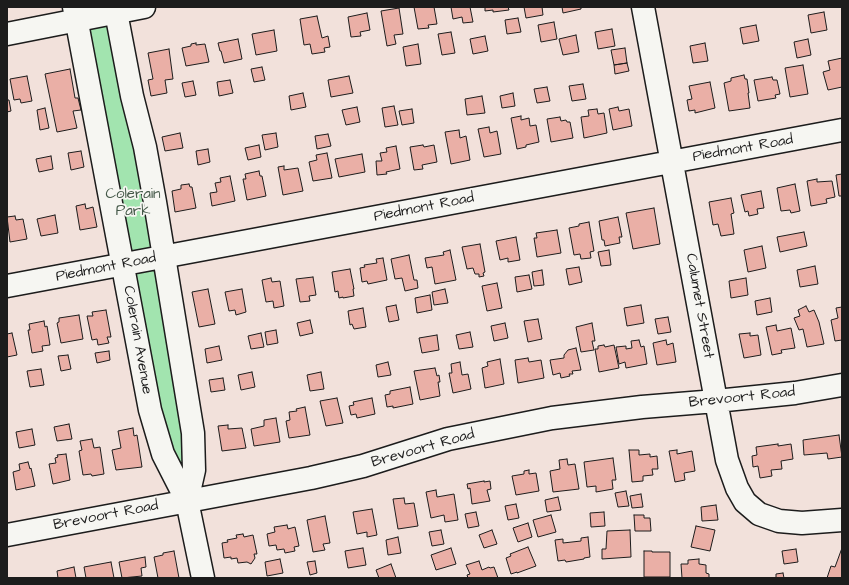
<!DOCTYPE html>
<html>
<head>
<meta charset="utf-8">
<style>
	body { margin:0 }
	#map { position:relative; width:849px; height:585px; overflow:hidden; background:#f2e1db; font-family:"Architects Daughter",sans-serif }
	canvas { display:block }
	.frame { position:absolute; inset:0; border:8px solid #1c1c1c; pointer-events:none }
</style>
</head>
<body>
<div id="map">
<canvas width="849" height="585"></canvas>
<div class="frame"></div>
</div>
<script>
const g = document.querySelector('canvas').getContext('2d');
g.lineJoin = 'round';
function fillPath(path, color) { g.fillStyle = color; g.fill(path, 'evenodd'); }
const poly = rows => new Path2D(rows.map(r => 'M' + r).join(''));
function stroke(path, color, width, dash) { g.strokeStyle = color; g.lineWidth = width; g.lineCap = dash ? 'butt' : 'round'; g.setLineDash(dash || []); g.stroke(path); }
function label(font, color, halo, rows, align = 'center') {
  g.font = font + ' "Architects Daughter",sans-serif'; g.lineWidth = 3.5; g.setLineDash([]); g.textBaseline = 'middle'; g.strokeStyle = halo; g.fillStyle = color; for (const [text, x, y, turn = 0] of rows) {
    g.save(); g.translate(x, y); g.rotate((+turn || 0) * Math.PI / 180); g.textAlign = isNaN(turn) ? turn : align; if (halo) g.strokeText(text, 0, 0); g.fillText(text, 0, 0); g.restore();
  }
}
fillPath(poly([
	[104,26,113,29,154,243,148,251,132,254,88,32,93,27],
	[153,270,160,272,163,278,187,472,173,467,131,282,136,275,142,271]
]), '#a2e4af');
const building = poly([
	[414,7,434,7,437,24,428,25,429,28,418,29,414,7],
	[451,7,470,7,473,22,463,23,462,17,453,19,451,7],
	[485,7,508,7,509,10,493,12,493,10,485,11,485,7],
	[524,7,542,7,543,15,526,18,524,7],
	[562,7,581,7,581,9,563,13,562,7],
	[399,8,403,34,394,35,396,44,387,46,381,11,399,8],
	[824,12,827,30,811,33,808,15,824,12],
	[367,13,370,30,360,32,361,36,351,37,348,17,367,13],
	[317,16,322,38,328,36,330,47,324,48,325,52,312,54,310,44,304,45,300,19,317,16],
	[518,18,521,32,507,34,505,20,518,18],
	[554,22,557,39,541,42,538,25,554,22],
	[756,25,759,41,743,44,740,28,756,25],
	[612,29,615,46,598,49,595,32,612,29],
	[274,30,277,51,256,55,252,34,274,30],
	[451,32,455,53,442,55,438,34,451,32],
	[576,35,579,52,563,55,559,39,576,35],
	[485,36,488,51,473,54,470,39,485,36],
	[238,39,242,59,224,63,221,51,220,51,218,43,238,39],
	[808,39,811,55,797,58,794,42,808,39],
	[196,43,196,45,205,44,209,62,186,66,182,48,191,46,191,44,196,43],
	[705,43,708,61,693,63,690,46,705,43],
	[418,44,421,64,406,66,403,47,418,44],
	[625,48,627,63,614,65,611,50,625,48],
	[169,49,173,79,165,80,167,93,151,96,148,80,153,79,148,53,169,49],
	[842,58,842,87,828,90,823,72,830,70,828,61,842,58],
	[627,63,629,71,615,74,614,65,627,63],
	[803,65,808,94,790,97,785,68,803,65],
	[262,67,265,80,254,82,251,69,262,67],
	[70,69,75,98,78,98,81,110,73,111,77,128,57,132,45,74,70,69],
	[744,75,745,79,747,79,749,93,748,93,750,108,729,111,724,83,731,81,731,78,744,75],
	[27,76,32,101,21,103,20,99,14,100,10,79,27,76],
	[349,76,353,93,331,97,328,80,349,76],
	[772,77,773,80,777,80,780,94,775,95,776,98,758,101,754,80,772,77],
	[230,80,233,93,219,96,217,82,230,80],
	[193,81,196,95,185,97,182,83,193,81],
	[710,82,715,108,695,113,695,110,689,111,687,100,692,99,689,86,710,82],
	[583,84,586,99,572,101,569,86,583,84],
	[547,87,550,101,537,103,534,89,547,87],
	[303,93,306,107,291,110,289,96,303,93],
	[513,93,515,106,502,108,500,96,513,93],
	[482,96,485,113,467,115,465,99,482,96],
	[7,100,9,100,11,111,7,112,7,100],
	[394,106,398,125,385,127,382,108,394,106],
	[357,107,360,122,346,125,342,110,357,107],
	[618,107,619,111,629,109,632,126,613,130,609,109,618,107],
	[45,108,49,128,40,130,37,110,45,108],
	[412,109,414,123,402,125,399,111,412,109],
	[597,109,598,114,604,113,607,133,584,138,581,117,589,116,588,110,597,109],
	[521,116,521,120,529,118,530,126,536,125,539,142,526,145,526,147,517,149,511,118,521,116],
	[560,117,561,121,566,120,567,122,570,122,573,138,551,142,547,119,560,117],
	[489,127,490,133,497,131,501,154,484,157,478,129,489,127],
	[459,130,460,138,466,136,470,160,451,164,445,132,459,130],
	[180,133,183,148,165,151,162,137,180,133],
	[276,133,278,147,265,150,262,135,276,133],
	[328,134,331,146,317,149,315,136,328,134],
	[259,145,261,157,248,160,245,148,259,145],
	[423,145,424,147,434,145,437,162,422,165,423,169,414,170,410,147,423,145],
	[396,146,400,169,386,172,387,174,377,175,376,161,382,161,380,153,387,152,386,148,396,146],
	[208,149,210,162,198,165,196,151,208,149],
	[81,151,84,167,71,170,68,153,81,151],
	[327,153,332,178,313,181,309,162,317,160,316,155,327,153],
	[362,154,365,172,339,177,335,159,362,154],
	[51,156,53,169,39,172,36,159,51,156],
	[284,166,284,170,298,168,303,191,283,195,278,167,284,166],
	[259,171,260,176,262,176,266,196,247,200,243,179,246,179,245,174,259,171],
	[842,174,842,196,839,196,836,175,842,174],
	[230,176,235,201,212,206,210,193,217,192,215,183,221,182,220,178,230,176],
	[817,179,817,182,832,181,835,197,826,199,827,203,811,206,807,181,817,179],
	[189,184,190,187,192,187,196,208,175,212,172,191,181,189,181,185,189,184],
	[795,184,800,211,791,213,790,210,781,211,777,188,795,184],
	[761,191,764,208,757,209,758,214,749,216,748,211,745,212,741,195,761,191],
	[731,198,734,213,731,214,734,234,721,236,718,224,713,225,709,202,731,198],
	[85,204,86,209,93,207,97,227,80,230,76,206,85,204],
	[654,208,660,244,633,249,626,213,654,208],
	[55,215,58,233,41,236,37,219,55,215],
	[15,216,16,220,23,219,27,239,10,242,7,217,15,216],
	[618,217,622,237,619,237,620,243,605,246,604,240,602,240,599,221,618,217],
	[589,222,594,251,590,252,591,258,581,259,580,254,574,255,569,228,579,226,579,224,589,222],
	[557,230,561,253,537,257,534,238,537,238,536,233,557,230],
	[804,232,807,246,780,252,777,237,804,232],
	[516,237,520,260,508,262,508,258,500,260,496,241,516,237],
	[480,244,485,272,483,273,484,276,479,277,479,274,475,274,473,268,467,269,462,247,480,244],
	[762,246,766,268,748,272,744,250,762,246],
	[450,250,456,280,435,284,432,267,427,268,425,258,444,255,443,252,450,250],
	[609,250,611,265,601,266,598,252,609,250],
	[409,255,414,280,417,280,418,288,405,291,402,278,395,279,391,259,409,255],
	[383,258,387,280,368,284,367,281,362,282,360,268,365,267,364,265,377,263,376,259,383,258],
	[815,266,818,284,800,287,797,270,815,266],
	[579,267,582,282,569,285,566,269,579,267],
	[350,269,354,289,353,289,354,296,343,298,343,297,339,298,338,291,335,292,332,272,350,269],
	[542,270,544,285,534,286,532,272,542,270],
	[529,275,532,289,517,292,515,277,529,275],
	[313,277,316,295,309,296,310,301,300,302,296,279,313,277],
	[271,278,272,282,280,281,284,306,274,308,273,301,266,302,262,280,271,278],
	[746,278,748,295,731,298,729,281,746,278],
	[497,283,502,308,487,311,482,286,497,283],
	[208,289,215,324,199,327,192,292,208,289],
	[242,289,246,312,236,315,235,310,229,311,225,292,242,289],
	[445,289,448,303,434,305,432,292,445,289],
	[430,295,432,310,417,313,415,298,430,295],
	[770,298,772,312,757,315,755,301,770,298],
	[396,305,399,320,389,322,386,307,396,305],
	[641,305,644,323,627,326,624,308,641,305],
	[806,306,809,312,814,310,819,322,824,344,807,347,803,329,799,330,794,318,800,316,798,310,806,306],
	[842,307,842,340,835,341,831,320,838,318,836,308,842,307],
	[363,308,366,327,354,329,352,324,350,325,348,311,363,308],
	[106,310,111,337,107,337,109,343,98,345,97,339,92,340,87,316,93,316,92,312,106,310],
	[79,315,83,339,61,343,57,323,59,322,59,318,79,315],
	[668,317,671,332,658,334,655,319,668,317],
	[538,319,542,339,528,342,524,321,538,319],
	[310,320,313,333,300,336,297,323,310,320],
	[44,321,45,327,47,326,50,345,42,346,43,351,32,353,28,330,30,330,29,324,44,321],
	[505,323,508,338,494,341,491,326,505,323],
	[592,323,595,341,592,341,594,350,581,352,576,327,592,323],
	[776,325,777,331,791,328,795,348,781,350,782,353,772,355,766,327,776,325],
	[276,330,278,343,267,345,265,332,276,330],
	[470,332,473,347,459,349,456,335,470,332],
	[12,333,17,355,7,357,7,334,12,333],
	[261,333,264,347,251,349,248,336,261,333],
	[750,333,750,336,758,335,761,355,744,358,739,334,750,333],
	[437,335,439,350,422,353,419,338,437,335],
	[639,340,641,347,644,346,647,364,626,368,625,362,619,364,616,347,626,346,626,349,632,348,631,341,639,340],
	[666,340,667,345,673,343,676,362,657,365,653,343,666,340],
	[604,345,605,347,614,345,619,368,599,372,595,349,598,349,598,346,604,345],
	[219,346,222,360,207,363,205,349,219,346],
	[576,348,581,370,572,371,573,374,569,374,570,376,561,378,560,373,553,375,550,360,564,358,564,355,568,350,576,348],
	[109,351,110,360,97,363,95,353,109,351],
	[68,355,71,369,61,371,58,356,68,355],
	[528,358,529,362,541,360,544,378,518,383,515,360,528,358],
	[500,359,504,384,485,388,482,368,488,366,487,362,500,359],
	[388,362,391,375,378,377,376,365,388,362],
	[460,362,462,375,468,374,471,389,453,393,449,373,452,373,451,364,460,362],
	[435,368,437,376,439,375,440,382,438,382,440,396,420,400,414,371,435,368],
	[41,369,44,385,30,387,27,371,41,369],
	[252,372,255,387,241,390,238,375,252,372],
	[321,372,324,389,310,391,307,375,321,372],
	[223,378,225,390,211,392,209,380,223,378],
	[410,387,413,404,393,408,393,406,387,407,385,395,390,394,390,391,410,387],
	[337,398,343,423,326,426,320,401,337,398],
	[372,398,375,414,357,418,356,414,351,415,349,406,354,405,353,402,372,398],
	[305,407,310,435,289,438,286,421,290,420,289,412,297,411,296,409,305,407],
	[276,418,280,442,254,446,251,429,264,426,264,420,276,418],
	[69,424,72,439,57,441,54,427,69,424],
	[228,425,228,429,242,428,246,448,222,451,218,426,228,425],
	[133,428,134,436,137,435,142,467,116,470,112,450,121,448,118,431,133,428],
	[32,429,35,445,19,448,16,432,32,429],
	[839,435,842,457,828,459,827,453,804,455,803,440,839,435],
	[92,439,94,448,100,447,104,474,92,476,91,474,83,475,79,451,82,450,80,441,92,439],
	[778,444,778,446,791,444,793,459,781,461,782,469,771,470,772,476,760,478,758,466,753,467,752,456,757,455,756,447,778,444],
	[629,450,639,450,639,455,650,454,650,457,657,456,658,469,652,469,653,475,643,476,643,481,632,482,629,450],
	[677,450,677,454,692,451,695,471,684,473,685,480,675,482,669,451,677,450],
	[66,454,70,480,53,484,49,464,56,463,55,458,58,457,57,455,66,454],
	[613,458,616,480,612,480,613,489,596,492,596,486,587,487,584,462,613,458],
	[567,459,568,465,575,464,579,489,553,492,550,471,560,469,559,460,567,459],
	[28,462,30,469,31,468,35,486,16,490,13,472,20,470,19,464,28,462],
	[529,470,529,474,536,473,539,491,516,495,512,476,524,474,524,471,529,470],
	[484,481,484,482,490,481,491,489,487,490,490,501,472,504,470,488,468,489,467,484,484,481],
	[436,490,437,497,454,494,458,520,445,522,444,515,431,518,426,492,436,490],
	[626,491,629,506,618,507,615,493,626,491],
	[641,494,643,507,632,508,630,496,641,494],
	[558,497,561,510,547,512,545,500,558,497],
	[404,498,405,504,414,503,418,526,398,529,393,499,404,498],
	[516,504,519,518,508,520,505,506,516,504],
	[716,505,718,520,702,521,701,507,716,505],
	[372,509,377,535,367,537,367,532,357,534,353,512,372,509],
	[476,512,479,526,468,528,465,514,476,512],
	[604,512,605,526,591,527,590,513,604,512],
	[551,515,556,532,538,537,533,520,551,515],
	[634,515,644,515,644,518,650,518,651,531,635,531,634,515],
	[325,516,330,543,323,544,325,550,313,552,307,520,325,516],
	[528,523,532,537,518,542,513,528,528,523],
	[287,525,288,529,295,527,299,546,294,547,295,551,285,553,284,549,277,550,276,545,269,546,267,534,275,532,274,527,287,525],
	[696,526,715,530,710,551,691,547,696,526],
	[441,530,444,544,432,546,429,532,441,530],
	[492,530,497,544,484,548,479,535,492,530],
	[630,530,631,557,602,559,602,549,606,549,607,531,630,530],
	[243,534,244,537,253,535,257,554,254,554,255,558,251,564,247,562,238,563,237,558,231,559,231,557,224,558,222,543,228,542,227,540,237,538,236,535,243,534],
	[398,537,401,553,388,555,386,540,398,537],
	[588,537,590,557,584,558,584,559,566,562,565,560,558,561,555,540,563,539,563,543,581,541,581,538,588,537],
	[528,547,536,566,517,573,517,572,511,574,506,558,511,556,510,554,528,547],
	[363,548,366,565,348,568,345,551,363,548],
	[451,548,456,564,436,570,431,555,451,548],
	[842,548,842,578,827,578,831,566,835,567,842,548],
	[796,549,798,562,784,564,782,551,796,549],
	[174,551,179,578,158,578,154,557,163,555,163,553,174,551],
	[644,551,652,551,652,552,670,552,670,577,644,577,644,551],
	[145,557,146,567,141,568,142,576,122,578,119,562,145,557],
	[280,559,283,573,267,576,265,562,280,559],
	[699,559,699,564,706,565,706,573,709,574,709,578,682,578,681,564,688,564,688,560,699,559],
	[315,561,317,573,310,575,307,562,315,561],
	[479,561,482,570,489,567,490,568,494,567,498,578,468,578,467,575,470,574,466,565,479,561],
	[111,562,114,578,86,578,84,567,111,562],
	[391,564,396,578,379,578,376,570,391,564],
	[74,567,76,578,58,578,57,571,74,567],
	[783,573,784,578,776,578,776,574,783,573]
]);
fillPath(building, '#eaafa6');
stroke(building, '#1c1c1c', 1);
const minor = poly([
	[74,7,150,410,163,454,187,501,203,578],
	[115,7,132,96,145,147,155,202,193,433,194,470,187,501],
	[643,7,727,460,737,488,745,502,759,514,779,521,802,523,842,520],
	[7,34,144,7],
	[7,286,842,130],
	[7,535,311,478,363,466,448,439,552,418,642,407,716,401,795,393,842,385]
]);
stroke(minor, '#1c1c1c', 25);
stroke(minor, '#f6f6f2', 22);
label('15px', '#1c1c1c', '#f6f6f2', [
	["Piedmont Road",743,149,-10],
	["Piedmont Road",424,208,-11],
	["Piedmont Road",106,268,-11],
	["Calumet Street",699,306,80],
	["Colerain Avenue",137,340,80],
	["Brevoort Road",742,398,-6],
	["Brevoort Road",423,449,-16],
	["Brevoort Road",106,516,-11]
]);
label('15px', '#445848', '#f6f6f2', [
	["Colerain",133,195],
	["Park",133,212]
]);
</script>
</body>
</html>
